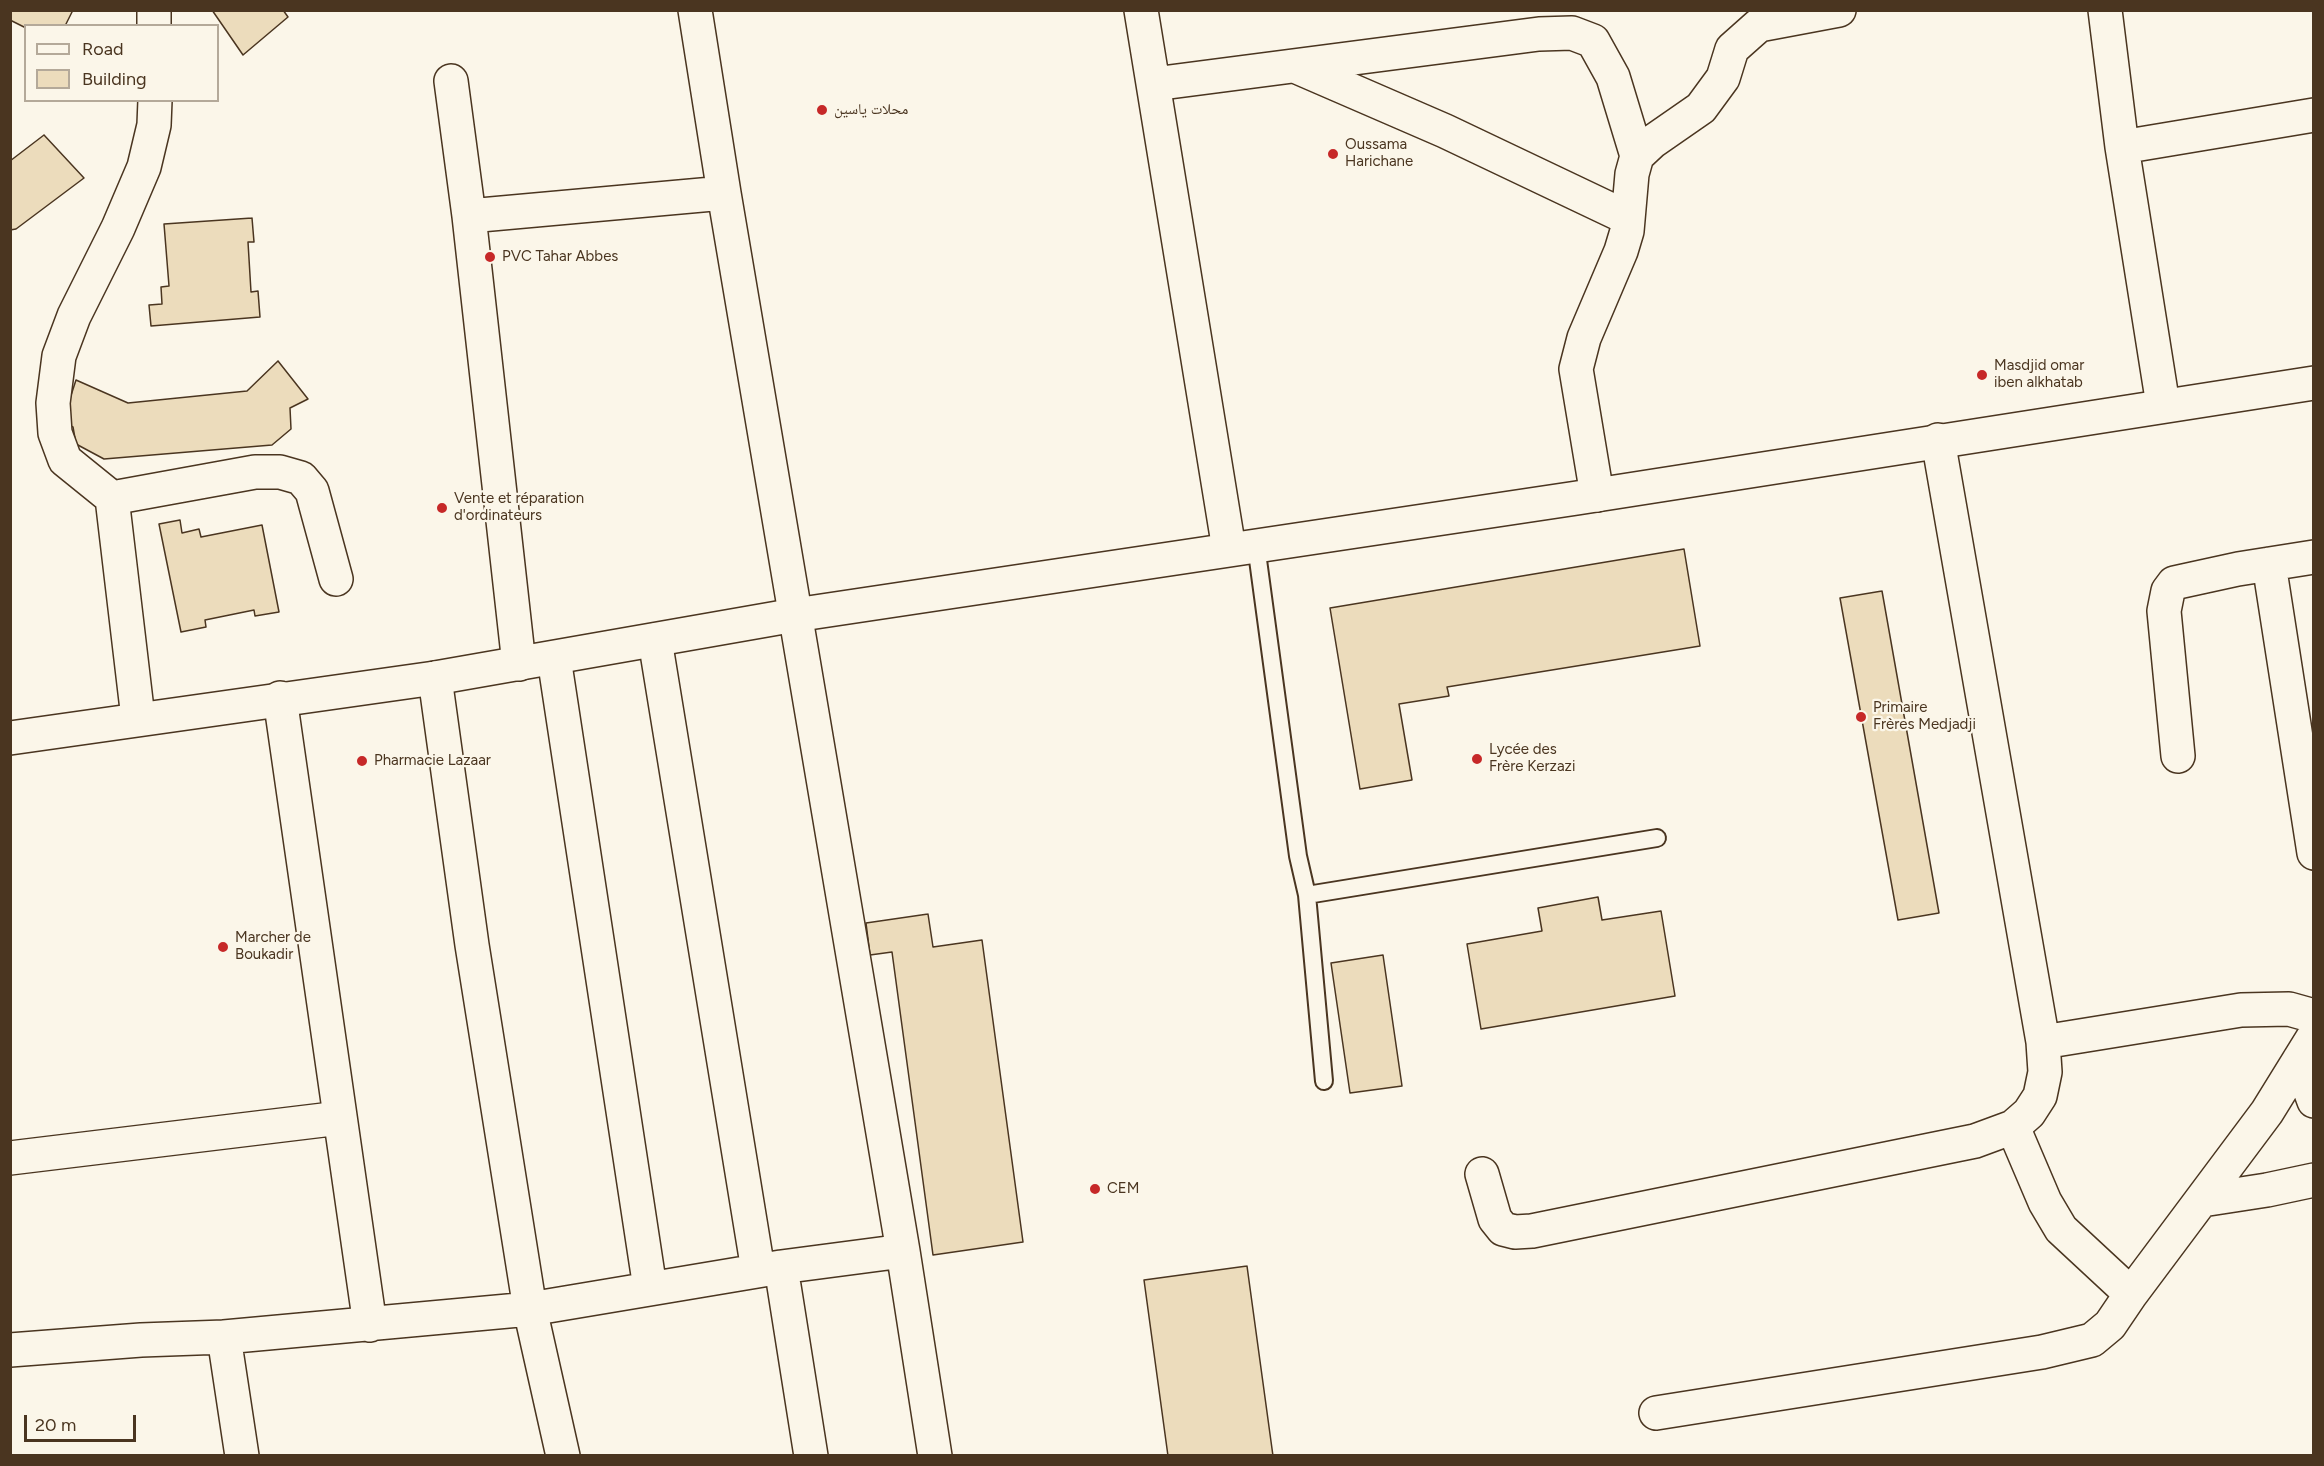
<!DOCTYPE html>
<html>
<head>
<meta charset="utf-8">
<style>
	body { margin:0 }
	#map { position:relative; width:2324px; height:1466px; overflow:hidden; background:#fbf6e9; font-family:Figtree,sans-serif }
	canvas { display:block }
	.frame { position:absolute; inset:0; border:12px solid #4a3520; pointer-events:none }
	.legend { position:absolute; left:24px; top:24px; width:195px; height:78px; box-sizing:border-box; background:#fbf6e9; border:2px solid #b4a999; margin:0; padding:8px 10px; list-style:none; font-size:18px; color:#4a3520 }
	.legend li { display:flex; align-items:center; gap:12px; height:30px }
	.legend b { width:30px; border:2px solid #b4a999 }
	.scale { position:absolute; left:24px; top:1415px; width:112px; height:27px; box-sizing:border-box; border:3px solid #4a3520; border-top:0; padding-left:8px; font-size:18px; line-height:21px; white-space:nowrap; color:#4a3520; -webkit-text-stroke:4px #fbf6e9; paint-order:stroke }
</style>
</head>
<body>
<div id="map">
<canvas width="2324" height="1466"></canvas>
<div class="frame"></div>
<ul class="legend">
<li><b style="height:8px;background:#fbf6e9"></b>Road</li>
<li><b style="height:16px;background:#ecdcbc"></b>Building</li>
</ul>
<div class="scale">20 m</div>
</div>
<script>
const g = document.querySelector('canvas').getContext('2d');
g.lineJoin = 'round';
function fillPath(path, color) { g.fillStyle = color; g.fill(path, 'evenodd'); }
const poly = rows => new Path2D(rows.map(r => 'M' + r).join(''));
function stroke(path, color, width, dash) { g.strokeStyle = color; g.lineWidth = width; g.lineCap = dash ? 'butt' : 'round'; g.setLineDash(dash || []); g.stroke(path); }
function label(font, color, halo, rows, align = 'center') {
  g.font = font + ' Figtree,"Noto Naskh Arabic",sans-serif'; g.lineWidth = 4.5; g.setLineDash([]); g.textBaseline = 'middle'; g.strokeStyle = halo; g.fillStyle = color; for (const [text, x, y, turn = 0] of rows) {
    g.save(); g.translate(x, y); g.rotate((+turn || 0) * Math.PI / 180); g.textAlign = isNaN(turn) ? turn : align; if (halo) g.strokeText(text, 0, 0); g.fillText(text, 0, 0); g.restore();
  }
}
const building = poly([
	[10,10,73,10,65,26,26,26,26,28,10,20,10,10],
	[212,10,283,10,288,17,243,55,212,10],
	[44,135,84,178,16,229,10,230,10,161,44,135],
	[252,218,254,242,248,242,251,292,258,291,260,317,151,326,149,305,162,304,161,287,169,286,164,224,252,218],
	[278,361,308,399,290,408,291,429,272,445,104,459,76,444,73,427,62,423,76,380,128,403,247,391,278,361],
	[180,520,182,533,199,529,201,537,262,525,279,612,255,616,254,610,205,620,206,627,181,632,159,524,180,520],
	[1684,549,1700,646,1447,687,1449,696,1399,704,1412,780,1360,789,1330,608,1684,549],
	[1882,591,1939,913,1898,920,1840,598,1882,591],
	[1598,897,1602,920,1661,911,1675,996,1481,1029,1467,944,1542,931,1538,908,1598,897],
	[928,914,933,947,982,940,1023,1242,933,1255,892,952,870,955,866,923,928,914],
	[1383,955,1402,1086,1350,1093,1331,963,1383,955],
	[1247,1266,1273,1456,1168,1456,1144,1280,1247,1266]
]);
fillPath(building, '#ecdcbc');
stroke(building, '#4a3520', 1.5);
const service = poly([
	[1256,545,1298,856,1307,895,1324,1081],
	[1307,895,1657,838]
]);
const minor = poly([
	[154,10,154,26],
	[695,10,724,193,903,1251,935,1456],
	[1141,10,1229,549],
	[2105,10,2122,147,2163,405],
	[1295,66,1445,131,1628,218],
	[451,81,469,216,519,664],
	[1154,84,1539,34,1572,33,1593,41,1613,77,1637,156],
	[2122,147,2314,115],
	[469,216,724,193],
	[1597,495,1576,369,1584,338,1621,251,1627,231,1632,174,1637,156,1652,142,1701,108,1723,78,1732,49,1759,25,1839,10],
	[112,498,255,472,280,472,301,478,312,491,336,579],
	[2269,564,2314,853],
	[655,640,758,1270],
	[554,658,650,1288],
	[435,678,472,945,530,1309,563,1456],
	[280,698,370,1325],
	[138,718,112,498,65,460,55,433,53,403,59,356,74,316,118,228,144,167,154,125,155,100],
	[2178,756,2164,611,2168,591,2174,583,2183,581,2238,569,2314,557],
	[2043,1042,2241,1010,2289,1009,2314,1016],
	[2299,1060,2314,1101],
	[2013,1127,2045,1202,2061,1229,2131,1294],
	[10,1158,340,1118],
	[1482,1174,1495,1219,1503,1229,1515,1232,1532,1231,1975,1141,2013,1127,2029,1113,2040,1096,2045,1072,2043,1042,1938,440],
	[2202,1200,2267,1190,2314,1180],
	[781,1267,811,1456],
	[224,1337,530,1309,781,1267,903,1251],
	[10,1350,141,1340,224,1337,242,1456],
	[1656,1413,2042,1352,2092,1340,2110,1325,2131,1294,2267,1112,2314,1036]
]);
const secondary = poly([
	[10,738,435,678,795,615,1577,498,2314,383]
]);
stroke(service, '#4a3520', 20);
stroke(minor, '#4a3520', 36);
stroke(secondary, '#4a3520', 36);
stroke(service, '#fbf6e9', 16);
stroke(minor, '#fbf6e9', 33);
stroke(secondary, '#fbf6e9', 33);
for (const [x, y, r, color] of [
	[822,110,6,"#c62828"],
	[1333,154,6,"#c62828"],
	[490,257,6,"#c62828"],
	[1982,375,6,"#c62828"],
	[442,508,6,"#c62828"],
	[1861,717,6,"#c62828"],
	[1477,759,6,"#c62828"],
	[362,761,6,"#c62828"],
	[223,947,6,"#c62828"],
	[1095,1189,6,"#c62828"]
]) { const dot = new Path2D(); dot.arc(x, y, r, 0, 2 * Math.PI); g.fillStyle = color; g.fill(dot); stroke(dot, '#fbf6e9', 2); }
label('15px', '#4a3520', '#fbf6e9', [
	["محلات ياسين",834,110],
	["Oussama",1345,145],
	["Harichane",1345,162],
	["PVC Tahar Abbes",502,257],
	["Masdjid omar",1994,366],
	["iben alkhatab",1994,383],
	["Vente et réparation",454,499],
	["d'ordinateurs",454,516],
	["Primaire",1873,708],
	["Frères Medjadji",1873,725],
	["Lycée des",1489,750],
	["Frère Kerzazi",1489,767],
	["Pharmacie Lazaar",374,761],
	["Marcher de",235,938],
	["Boukadir",235,955],
	["CEM",1107,1189]
], 'left');
</script>
</body>
</html>
